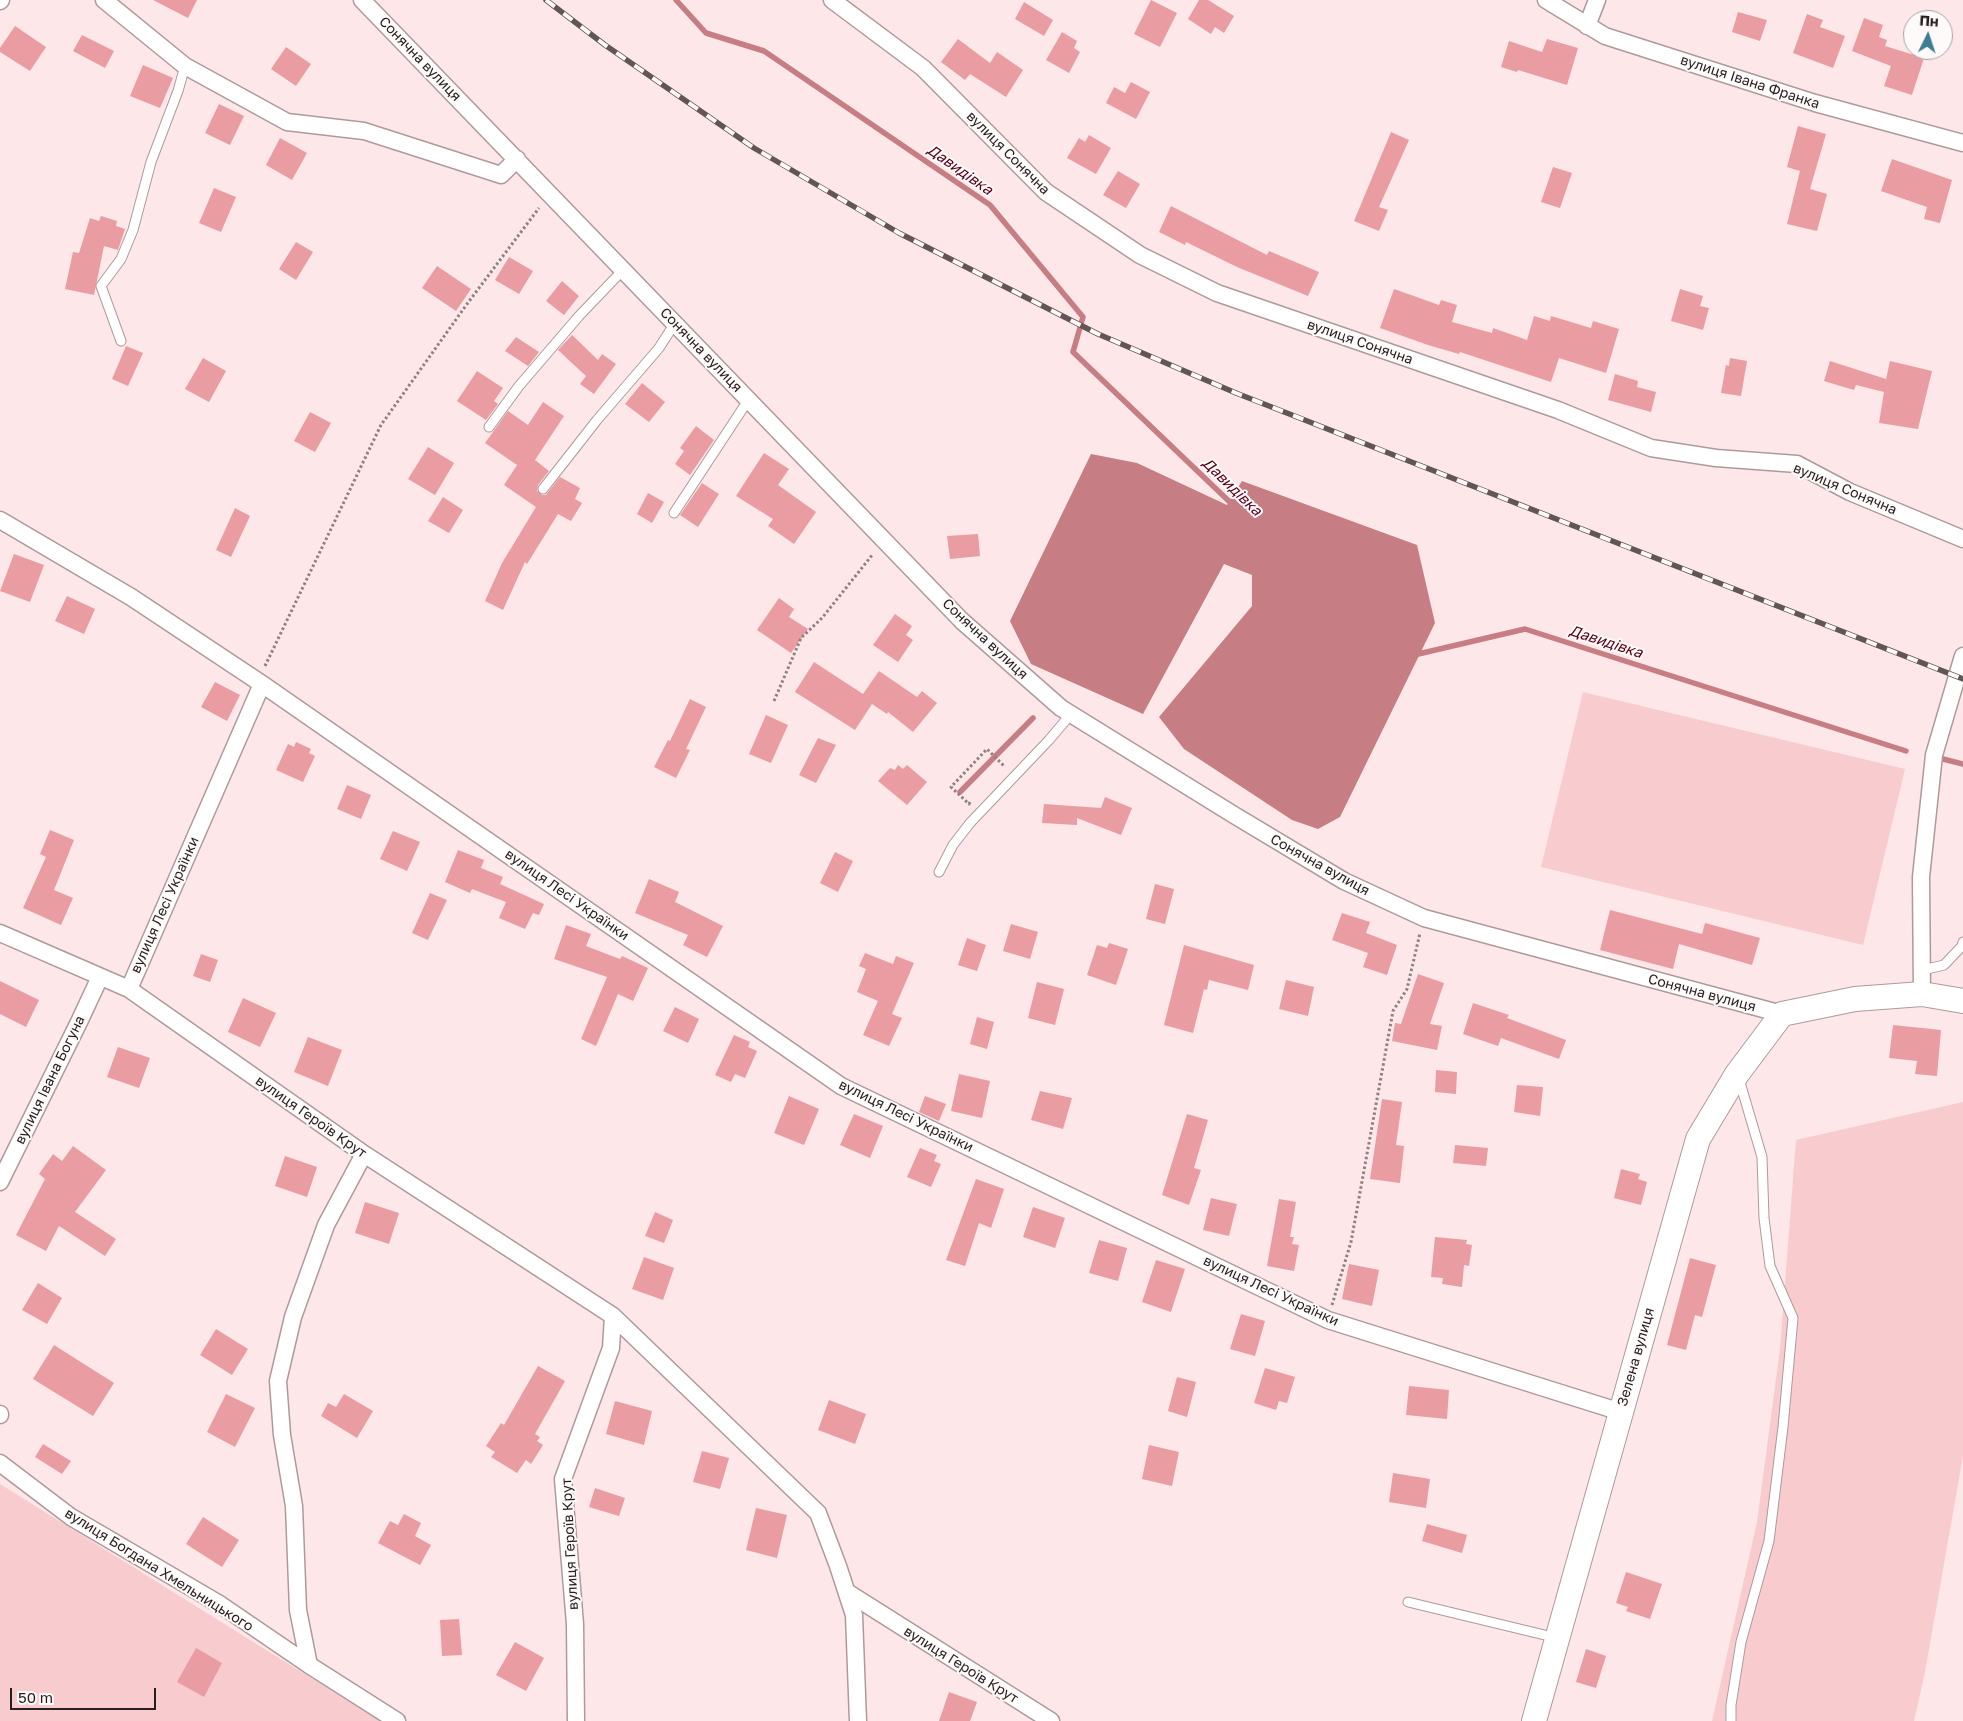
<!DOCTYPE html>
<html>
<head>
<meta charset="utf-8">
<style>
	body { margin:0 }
	#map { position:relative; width:1963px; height:1721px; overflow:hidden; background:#fee7e8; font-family:"Golos Text",sans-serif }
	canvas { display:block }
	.north { position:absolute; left:1903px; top:10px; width:50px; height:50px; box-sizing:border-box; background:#fefafa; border:1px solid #a8a2a2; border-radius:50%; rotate:4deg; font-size:14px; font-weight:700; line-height:20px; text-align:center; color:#261e1f }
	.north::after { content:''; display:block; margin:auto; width:18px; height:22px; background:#3e7c92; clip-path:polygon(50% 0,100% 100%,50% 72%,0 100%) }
	.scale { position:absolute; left:10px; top:1688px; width:146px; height:22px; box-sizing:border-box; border:2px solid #261e1f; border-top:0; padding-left:6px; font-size:15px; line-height:18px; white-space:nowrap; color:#261e1f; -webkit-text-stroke:4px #fefafa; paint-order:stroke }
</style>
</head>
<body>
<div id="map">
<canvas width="1963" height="1721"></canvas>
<div class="north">Пн</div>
<div class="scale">50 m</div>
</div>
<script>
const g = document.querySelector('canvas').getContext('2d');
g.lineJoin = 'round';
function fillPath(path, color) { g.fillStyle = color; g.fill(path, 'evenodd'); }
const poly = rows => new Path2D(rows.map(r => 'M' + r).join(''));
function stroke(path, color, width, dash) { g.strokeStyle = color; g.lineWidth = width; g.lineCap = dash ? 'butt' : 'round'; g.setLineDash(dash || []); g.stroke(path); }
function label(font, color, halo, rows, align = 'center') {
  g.font = font + ' "Golos Text",sans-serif'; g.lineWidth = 4; g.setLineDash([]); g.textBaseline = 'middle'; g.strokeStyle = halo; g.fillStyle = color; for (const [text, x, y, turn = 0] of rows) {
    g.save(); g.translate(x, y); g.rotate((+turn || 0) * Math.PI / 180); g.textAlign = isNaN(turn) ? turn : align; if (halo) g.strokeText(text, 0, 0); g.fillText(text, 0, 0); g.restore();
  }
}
fillPath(poly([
	[1583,692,1905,769,1863,945,1541,867],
	[1963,1102,1963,1456,1925,1672,1914,1721,1712,1721,1757,1522,1780,1349,1796,1140],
	[0,1484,380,1721,0,1721]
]), '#f8cbce');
fillPath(poly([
	[1091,454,1137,463,1227,505,1242,481,1417,545,1435,623,1340,817,1318,829,1292,820,1184,749,1159,717,1252,606,1252,575,1224,564,1143,714,1031,664,1010,621]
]), '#c67d83');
stroke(poly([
	[676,0,706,33,764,51,990,205,1083,317,1073,352,1235,507],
	[1414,655,1525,629,1906,751],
	[1943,759,1963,764],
	[960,792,1033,718]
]), '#c67d83', 5.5);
fillPath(poly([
	[153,0,197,0,188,18],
	[1151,0,1177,13,1160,47,1134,34],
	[1199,0,1208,0,1234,16,1224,33,1215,27,1211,34,1188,19],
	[1024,2,1053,20,1044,36,1015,19],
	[1738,12,1767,20,1760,41,1732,32],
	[1807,14,1823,20,1820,27,1845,36,1833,68,1793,53],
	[1864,18,1883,25,1879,37,1887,40,1885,46,1924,58,1912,95,1884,86,1891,66,1852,51],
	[15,26,46,47,30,71,0,52,0,48],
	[1062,32,1077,41,1074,48,1080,52,1069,73,1046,60],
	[82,35,114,51,105,68,73,51],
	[958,39,990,63,997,52,1023,70,1006,97,970,74,965,80,941,62],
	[1547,39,1578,48,1567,85,1518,70,1517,72,1501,67,1509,41,1542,52],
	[286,47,311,64,296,86,271,69],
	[143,65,173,78,160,108,130,96],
	[1131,82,1150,92,1136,119,1106,103,1114,87,1125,93],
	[219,104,244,116,230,145,205,133],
	[1798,126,1826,134,1810,189,1827,194,1817,231,1787,224,1800,171,1787,167],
	[1391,132,1409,140,1379,207,1388,210,1379,231,1354,221],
	[1089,135,1111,148,1096,174,1067,158,1079,138,1085,142],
	[280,138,307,153,292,180,266,165],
	[1892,159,1952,180,1940,223,1924,219,1927,207,1881,191],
	[1553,167,1572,173,1560,208,1541,202],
	[1118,171,1140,184,1126,208,1103,195],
	[214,188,236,197,221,232,199,223],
	[1171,206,1267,255,1269,251,1319,272,1308,296,1237,267,1186,242,1185,245,1159,232],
	[101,216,117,221,116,226,125,229,118,250,104,246,94,295,65,289,73,252,79,253,90,218,99,221],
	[296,242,313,252,296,280,279,269],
	[509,257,533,271,519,294,495,280],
	[437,266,471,289,456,311,422,288],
	[562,281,579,296,564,315,546,301],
	[1394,289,1439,305,1441,300,1457,305,1452,322,1492,333,1493,328,1527,340,1534,316,1550,321,1551,316,1591,328,1593,321,1619,329,1606,373,1559,358,1551,382,1460,352,1459,354,1428,345,1380,328],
	[1680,289,1703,296,1700,306,1709,308,1703,330,1671,321],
	[572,335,598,360,602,354,616,364,594,394,580,384,586,376,558,350],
	[516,337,539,352,528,366,505,351],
	[126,346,143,353,128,386,112,379],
	[203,358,226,371,209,402,185,389],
	[1730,358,1747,361,1741,396,1721,393,1726,365,1729,366],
	[1830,361,1886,379,1890,361,1932,371,1918,429,1879,423,1884,392,1856,385,1854,390,1824,381],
	[477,371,503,388,494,401,498,404,486,420,457,401],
	[1615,374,1638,381,1637,387,1656,392,1651,412,1608,400],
	[642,383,665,402,649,422,625,404],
	[543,402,564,416,535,460,549,471,538,485,537,491,542,495,546,495,560,477,580,488,575,499,582,503,571,521,558,514,527,564,525,562,503,610,485,601,502,563,536,507,504,485,517,465,485,443,508,411,528,425],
	[310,412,331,423,315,452,294,441],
	[696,426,714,440,690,475,675,464,684,451,680,448],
	[428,447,454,463,435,495,408,479],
	[764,453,789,469,778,485,816,512,794,544,768,526,773,519,736,496],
	[702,483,719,494,698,527,680,515],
	[648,493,664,502,652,523,637,514],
	[443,497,463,510,449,533,428,521],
	[235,508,250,516,231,557,216,550],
	[978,534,980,556,950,559,947,536],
	[14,554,44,565,30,602,0,591],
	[67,596,95,609,84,634,55,621],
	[779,598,794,609,789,617,808,629,791,653,757,630],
	[895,614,912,626,906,635,913,640,898,662,873,645],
	[814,662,863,694,879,671,917,697,922,691,937,703,913,732,888,712,887,714,872,704,855,730,795,692],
	[215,682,240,695,227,721,201,707],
	[690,699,706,707,686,749,690,750,676,778,654,767,668,740,670,741],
	[766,715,788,725,771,763,749,754],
	[818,738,836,745,816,783,799,775],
	[296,742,311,749,309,753,315,756,303,782,276,770,288,744,294,747],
	[898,765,903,769,907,765,927,782,907,805,878,781,890,768,895,770],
	[347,785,371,795,361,819,337,809],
	[1105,797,1132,808,1121,835,1077,818,1077,825,1042,823,1044,804,1101,808],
	[50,830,74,840,54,890,73,898,61,925,23,908,46,857,40,854],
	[393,831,420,842,407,871,380,859],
	[458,850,484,860,481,868,503,877,500,884,544,904,539,915,533,913,525,929,499,918,506,902,472,889,470,893,445,882],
	[835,852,853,861,838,892,820,883],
	[649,879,679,892,675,902,723,926,707,957,683,945,688,935,635,913],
	[1155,884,1174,889,1165,924,1146,919],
	[430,893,447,900,428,940,412,933],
	[1610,910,1702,934,1705,923,1760,938,1752,965,1679,944,1673,969,1600,950],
	[1342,913,1370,922,1366,933,1397,945,1387,975,1363,967,1368,953,1332,940],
	[1011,924,1038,932,1030,959,1003,951],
	[566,925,591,934,586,946,620,959,622,956,648,968,633,1001,618,994,596,1046,581,1039,607,977,554,959],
	[967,938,986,945,977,971,958,965],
	[1109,943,1128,949,1116,985,1087,975,1097,945,1107,948],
	[1184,945,1254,965,1248,990,1209,980,1207,990,1204,989,1193,1033,1164,1025],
	[865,953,893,964,896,956,914,963,892,1014,902,1018,889,1046,863,1035,878,1001,857,992,866,969,859,966],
	[201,954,218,960,210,982,193,976],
	[1418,974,1444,983,1430,1024,1442,1026,1437,1050,1392,1041,1395,1023,1401,1024],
	[1286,980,1314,987,1308,1016,1279,1009],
	[0,981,39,1000,26,1027,0,1014],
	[1037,982,1064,989,1055,1025,1028,1018],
	[243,998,276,1013,260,1047,228,1032],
	[1473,1003,1509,1015,1507,1018,1566,1040,1559,1059,1501,1038,1498,1046,1463,1034],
	[675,1007,699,1019,688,1043,663,1031],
	[977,1017,994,1022,987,1049,970,1044],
	[1893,1025,1941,1030,1937,1076,1915,1074,1917,1061,1889,1058],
	[734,1035,750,1042,748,1047,757,1051,745,1078,735,1074,731,1082,715,1075],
	[308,1037,342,1050,328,1086,294,1072],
	[118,1047,150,1058,139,1088,107,1077],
	[1436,1070,1457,1072,1456,1094,1435,1092],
	[959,1074,990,1081,982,1118,951,1111],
	[1517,1085,1543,1087,1540,1116,1514,1112],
	[1040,1091,1072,1098,1063,1129,1031,1120],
	[789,1096,819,1109,804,1145,774,1133],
	[925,1096,946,1104,939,1121,919,1112],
	[1382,1099,1402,1102,1396,1145,1404,1146,1400,1183,1370,1179],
	[854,1114,883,1126,870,1158,840,1145],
	[1187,1114,1208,1120,1194,1168,1201,1170,1189,1205,1162,1195],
	[1455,1145,1488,1148,1486,1166,1453,1163],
	[73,1146,106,1170,75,1212,116,1239,105,1256,59,1226,46,1251,16,1235,45,1179,39,1174,53,1154,62,1161],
	[920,1148,937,1155,934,1161,941,1164,931,1187,907,1177],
	[285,1156,317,1167,307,1197,275,1186],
	[1621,1169,1640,1174,1638,1179,1647,1182,1641,1205,1614,1198],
	[976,1179,1004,1189,991,1228,979,1223,965,1266,946,1260],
	[1211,1198,1237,1204,1229,1236,1203,1230],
	[1279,1199,1296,1202,1290,1237,1294,1237,1292,1244,1299,1245,1294,1271,1267,1266],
	[365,1202,399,1213,389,1244,355,1233],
	[1033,1207,1065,1218,1055,1248,1023,1237],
	[655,1212,673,1220,664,1243,645,1236],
	[1435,1237,1467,1240,1466,1244,1472,1245,1469,1266,1464,1265,1462,1287,1442,1284,1443,1278,1431,1277],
	[1099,1240,1127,1248,1118,1281,1089,1273],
	[644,1257,674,1268,663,1300,632,1289],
	[1690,1258,1716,1265,1702,1317,1695,1315,1686,1350,1667,1345],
	[1156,1260,1185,1269,1171,1312,1142,1302],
	[1349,1264,1379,1270,1372,1306,1342,1299],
	[38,1283,62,1298,47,1324,22,1310],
	[1241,1314,1265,1321,1255,1356,1230,1349],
	[216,1329,248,1349,232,1375,200,1355],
	[54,1345,114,1383,93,1416,33,1379],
	[538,1366,565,1381,535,1434,540,1437,537,1441,543,1445,531,1464,526,1460,517,1473,491,1457,495,1452,486,1446,501,1423,504,1425],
	[1265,1368,1295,1377,1287,1403,1279,1401,1276,1410,1254,1403],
	[1177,1377,1196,1382,1187,1417,1168,1411],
	[1409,1386,1449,1390,1447,1419,1406,1415],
	[226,1394,255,1408,235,1447,207,1432],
	[344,1394,373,1411,357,1438,321,1416,328,1403,336,1407],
	[829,1400,866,1414,855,1444,818,1430],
	[615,1401,652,1411,644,1445,606,1434],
	[43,1444,71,1461,62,1474,35,1457],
	[1149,1445,1179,1452,1172,1486,1142,1479],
	[702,1451,729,1458,720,1489,693,1482],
	[1393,1473,1430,1479,1426,1508,1389,1502],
	[595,1488,625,1498,619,1516,589,1507],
	[756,1508,787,1515,777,1558,746,1550],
	[404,1514,421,1523,415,1536,431,1545,420,1565,378,1543,390,1521,398,1525],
	[203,1517,239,1540,222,1567,186,1544],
	[1427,1524,1467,1535,1462,1553,1422,1541],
	[1626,1572,1662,1584,1650,1619,1626,1611,1628,1607,1616,1603],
	[459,1619,462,1655,442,1656,440,1620],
	[515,1642,544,1658,526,1691,496,1675],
	[196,1648,222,1663,204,1697,177,1682],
	[1586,1649,1606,1656,1596,1688,1576,1682],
	[949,1692,977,1702,970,1721,939,1721]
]), '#e99ca2');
const lane = poly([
	[121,341,101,286,121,259,133,230,151,162,178,91,185,66],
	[489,427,519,386,579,316,623,270],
	[543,489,597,420,659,348,675,323],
	[674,513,749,399],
	[939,872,953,845,970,823,1049,740,1071,714],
	[1923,970,1944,965,1962,946,1963,942],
	[1408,1602,1557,1638],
	[1731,1721,1731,1705,1741,1642,1769,1541,1783,1427,1793,1318,1770,1266,1764,1218,1762,1157,1739,1079]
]);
const street = poly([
	[104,0,185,66,287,122,364,131,501,175,517,159],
	[362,0,962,621,1061,708,1234,815,1344,881,1424,918,1782,1014],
	[832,0,923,68,1046,192,1140,255,1217,293,1558,410,1651,448,1716,458,1797,464,1850,492,1963,539],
	[1546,0,1605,36,1815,103,1963,143],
	[0,1,1,0],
	[1587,26,1597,0],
	[0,520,131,597,262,684,841,1086,1328,1320,1621,1412],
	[0,933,129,989,364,1154,613,1316,611,1348,563,1479,575,1624,576,1721],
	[129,989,262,684],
	[1922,994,1921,877,1934,755,1963,656],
	[0,1182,79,1022,100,977],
	[613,1316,818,1513,838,1566,854,1615,858,1721],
	[0,1414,0,1415],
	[0,1463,71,1517,221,1605,309,1665,397,1721],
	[847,1592,1051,1721],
	[309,1665,298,1610,294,1506,282,1435,278,1381,293,1317,326,1225,364,1154]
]);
const secondary = poly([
	[1534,1721,1698,1139,1737,1074,1782,1014,1855,999,1922,994,1963,1001]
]);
stroke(lane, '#af9a9b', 11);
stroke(street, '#af9a9b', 19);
stroke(secondary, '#af9a9b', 26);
stroke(poly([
	[265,666,381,425,467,304,539,208],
	[774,701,801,638,822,618,873,554],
	[970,802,969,804,951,787,987,749,1004,766],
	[1332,1305,1351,1242,1393,1011,1407,989,1420,933]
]), '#8f8081', 3, [2.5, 2.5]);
stroke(lane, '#fff', 9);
stroke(street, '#fff', 16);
stroke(secondary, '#fff', 24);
const rail = poly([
	[546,0,605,45,754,148,899,233,1098,334,1236,393,1963,679]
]);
stroke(rail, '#625556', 5.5);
stroke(rail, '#fefafa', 4, [11]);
label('14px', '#261e1f', '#fefafa', [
	["Сонячна вулиця",420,59,46],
	["вулиця Івана Франка",1750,82,18],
	["вулиця Сонячна",1008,153,45],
	["вулиця Сонячна",1360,342,19],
	["Сонячна вулиця",701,350,46],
	["вулиця Сонячна",1845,489,23],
	["Сонячна вулиця",985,639,43],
	["Сонячна вулиця",1320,865,29],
	["вулиця Лесі Українки",567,895,35],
	["вулиця Лесі Українки",165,905,-66],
	["Сонячна вулиця",1702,993,15],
	["вулиця Івана Богуна",50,1080,-64],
	["вулиця Лесі Українки",906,1116,26],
	["вулиця Героїв Крут",311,1117,35],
	["вулиця Лесі Українки",1271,1291,25],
	["Зелена вулиця",1636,1357,-74],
	["вулиця Героїв Крут",570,1544,-93],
	["вулиця Богдана Хмельницького",159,1570,32],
	["вулиця Героїв Крут",961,1665,32]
]);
label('italic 15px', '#5b0019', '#fefafa', [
	["Давидівка",960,170,35],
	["Давидівка",1232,487,44],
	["Давидівка",1606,642,18]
]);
</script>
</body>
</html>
